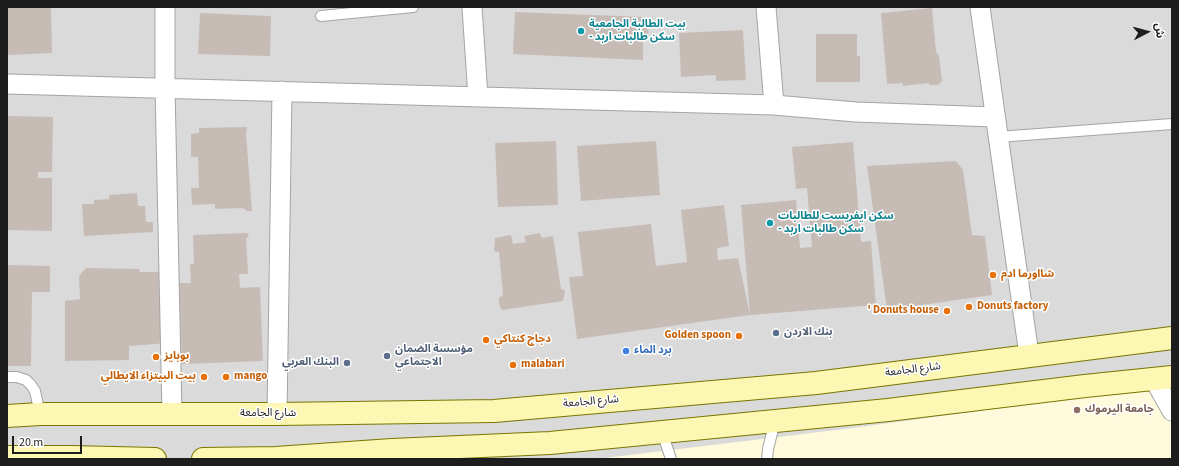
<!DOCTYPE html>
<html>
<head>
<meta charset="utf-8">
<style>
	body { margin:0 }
	#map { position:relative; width:1179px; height:466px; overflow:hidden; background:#efe9e2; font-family:"Source Sans 3","Noto Sans Arabic",sans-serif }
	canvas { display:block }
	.frame { position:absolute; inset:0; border:8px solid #1d1d1d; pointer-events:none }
	.north { position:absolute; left:1127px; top:12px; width:40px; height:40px; -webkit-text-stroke:3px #fff; paint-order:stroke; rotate:84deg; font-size:11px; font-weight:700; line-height:16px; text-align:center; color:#1d1d1d }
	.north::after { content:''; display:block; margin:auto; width:14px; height:18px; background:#1d1d1d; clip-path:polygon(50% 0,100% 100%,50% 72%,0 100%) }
	.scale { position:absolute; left:12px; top:436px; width:70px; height:18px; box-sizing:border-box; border:2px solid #1d1d1d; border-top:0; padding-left:5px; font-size:12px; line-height:14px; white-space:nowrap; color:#1d1d1d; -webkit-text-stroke:3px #fff; paint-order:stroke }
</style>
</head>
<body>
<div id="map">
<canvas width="1179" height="466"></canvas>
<div class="frame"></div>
<div class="north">ش</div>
<div class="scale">20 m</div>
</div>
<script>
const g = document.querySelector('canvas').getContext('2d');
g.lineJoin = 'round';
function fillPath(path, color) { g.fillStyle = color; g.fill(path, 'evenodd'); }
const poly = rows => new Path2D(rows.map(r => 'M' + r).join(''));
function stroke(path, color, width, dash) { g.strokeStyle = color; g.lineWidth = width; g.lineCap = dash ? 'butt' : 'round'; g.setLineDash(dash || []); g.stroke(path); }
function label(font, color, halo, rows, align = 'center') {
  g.font = font + ' "Source Sans 3","Noto Sans Arabic",sans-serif'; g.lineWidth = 3; g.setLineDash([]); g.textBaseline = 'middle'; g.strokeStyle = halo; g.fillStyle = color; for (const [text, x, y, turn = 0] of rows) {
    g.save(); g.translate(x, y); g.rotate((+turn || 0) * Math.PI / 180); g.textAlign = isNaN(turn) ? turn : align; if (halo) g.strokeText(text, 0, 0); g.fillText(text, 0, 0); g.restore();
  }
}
fillPath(poly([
	[7,7,1172,7,1172,459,7,459]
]), '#dbdada');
fillPath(poly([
	[1172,386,1172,459,596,459,853,428,1110,393]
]), '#fffadb');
fillPath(poly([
	[7,7,51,7,52,53,7,55],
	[932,8,936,52,939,56,942,81,938,85,929,85,929,83,903,86,903,83,887,84,881,13],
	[515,12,645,17,644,23,649,23,648,40,643,40,643,60,513,54],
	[200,13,271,16,270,56,198,54],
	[743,30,746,80,716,81,716,75,681,77,679,33],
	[816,34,857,34,857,56,860,56,860,82,816,82],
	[7,116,53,117,52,172,38,172,38,178,52,178,52,231,7,230],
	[247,127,246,134,252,211,247,211,243,208,215,209,215,204,192,205,191,188,199,188,198,157,191,157,191,134,199,133,199,128],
	[556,141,558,205,498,207,495,143],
	[656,141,660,195,581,201,577,146],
	[853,142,861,242,871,241,876,305,750,315,741,205,796,200,800,248,812,247,807,188,796,189,792,147],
	[956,161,963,170,972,235,985,236,992,295,887,310,867,166],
	[137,193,138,206,145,206,146,222,153,222,153,232,84,236,82,204,94,204,94,200,109,199,109,195],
	[724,205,729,246,717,248,718,260,738,258,750,315,577,339,569,277,583,276,578,232,651,224,656,266,687,262,681,210],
	[247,233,249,235,246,239,248,274,239,274,240,288,260,287,263,361,182,364,179,283,191,283,190,264,194,264,193,235],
	[540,233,542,238,553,236,561,289,565,290,563,301,502,310,499,304,499,298,503,295,499,252,494,251,495,238,511,235,513,244,526,242,524,236],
	[7,265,50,266,50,292,32,292,31,366,7,366],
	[86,268,139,269,140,272,162,272,168,343,129,346,129,360,65,361,65,301,80,299,79,276]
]), '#c7bbb6');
const lane = poly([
	[321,16,413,7],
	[998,137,1172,124],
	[7,377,17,377,26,380,31,385,35,391,40,414],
	[662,432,671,459],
	[767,459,768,449,775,421]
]);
const street = poly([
	[165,7,165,88,172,414],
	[472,7,478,97],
	[766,7,774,105],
	[980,7,1029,355],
	[7,84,774,105,856,112,995,117],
	[1154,379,1172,411],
	[277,414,282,91]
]);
const secondary = poly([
	[7,416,40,414,277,414,494,411,816,383,1172,338],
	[7,457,71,457,155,459],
	[203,459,276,458,392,450,550,443,888,410,1085,386,1172,377]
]);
stroke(lane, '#a4a4a4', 12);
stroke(street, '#a4a4a4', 21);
stroke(secondary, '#787600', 24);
stroke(lane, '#fff', 10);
stroke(street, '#fff', 19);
stroke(secondary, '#fcf7b3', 22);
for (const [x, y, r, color] of [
	[581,31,4,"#0f9aa8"],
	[770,223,4,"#0f9aa8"],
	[993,275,4,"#e8710a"],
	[969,307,4,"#e8710a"],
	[947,311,4,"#e8710a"],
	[776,333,4,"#5c6f8a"],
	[739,336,4,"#e8710a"],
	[486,340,4,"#e8710a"],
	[626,351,4,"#3f7fe0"],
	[387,356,4,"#5c6f8a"],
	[156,357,4,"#e8710a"],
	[347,363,4,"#5c6f8a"],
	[513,365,4,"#e8710a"],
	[204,377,4,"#e8710a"],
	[226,377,4,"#e8710a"],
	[1077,410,4,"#8d6e63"]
]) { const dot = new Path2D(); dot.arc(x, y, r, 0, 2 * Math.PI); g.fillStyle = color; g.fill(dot); stroke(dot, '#fff', 1.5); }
label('bold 11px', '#0d838f', '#fff', [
	["بيت الطالبة الجامعية",589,25],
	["- سكن طالبات اربد",589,38],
	["سكن ايفريست للطالبات",778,217],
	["- سكن طالبات اربد",778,230]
], 'left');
label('bold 11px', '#c56008', '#fff', [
	["شااورما ادم",1001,275],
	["Donuts factory",977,307],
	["' Donuts house",939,311,"right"],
	["Golden spoon",731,336,"right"],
	["دجاج كنتاكي",494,340],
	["بوبايز",164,357],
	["malabari",521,365],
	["بيت البيتزاء الايطالي",196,377,"right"],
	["mango",234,377]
], 'left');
label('bold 11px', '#4e5e75', '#fff', [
	["بنك الاردن",784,333],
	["مؤسسة الضمان",395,350],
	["الاجتماعي",395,363],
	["البنك العربي",339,363,"right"]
], 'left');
label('bold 11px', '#366cbe', '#fff', [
	["برد الماء",634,351]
], 'left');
label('11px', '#1d1d1d', '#fff', [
	["شارع الجامعة",913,370,-7],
	["شارع الجامعة",591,402,-5],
	["شارع الجامعة",268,414]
]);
label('bold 11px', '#785e54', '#fff', [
	["جامعة اليرموك",1085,410]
], 'left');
</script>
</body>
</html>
